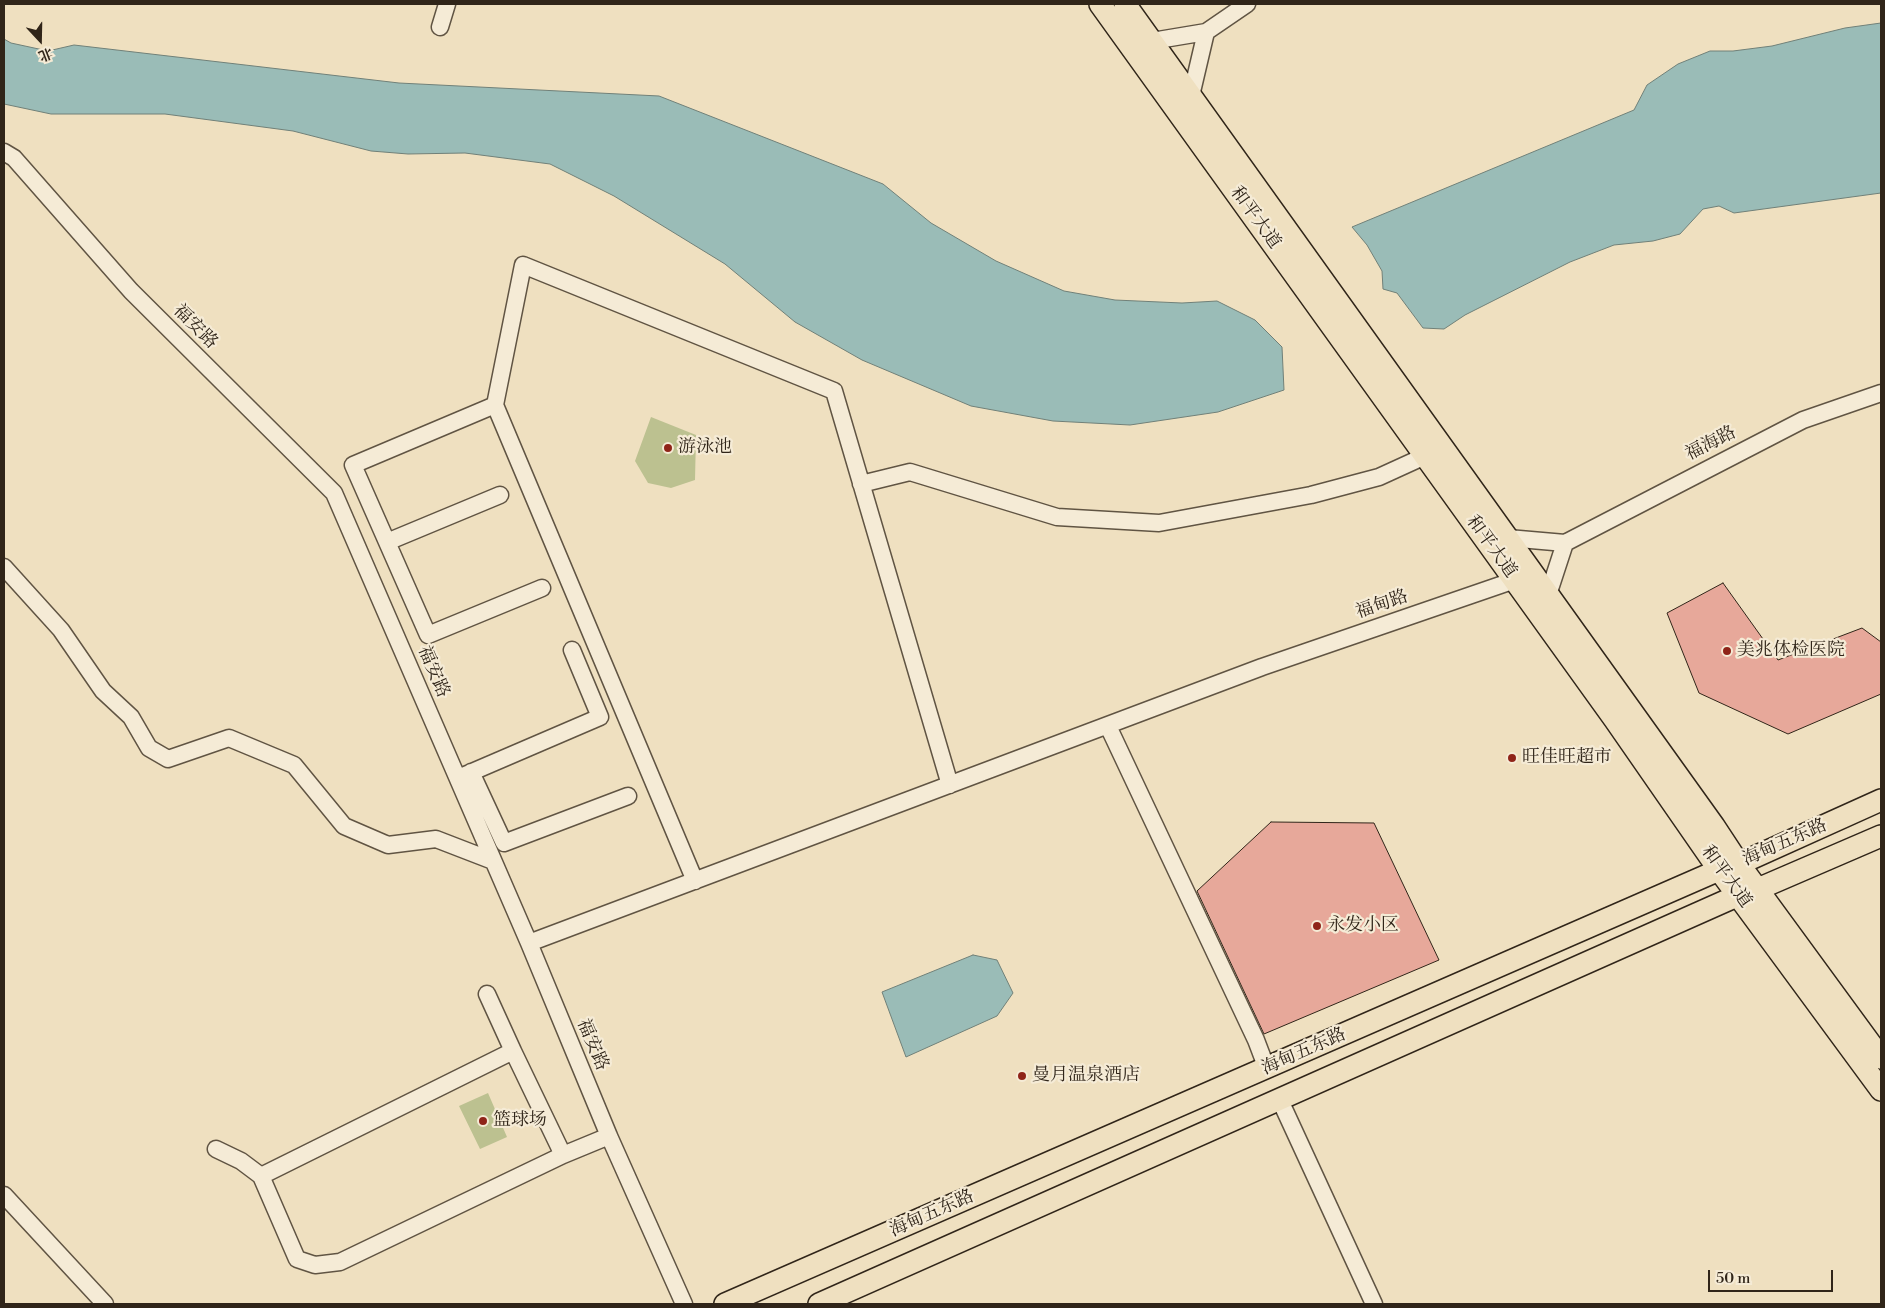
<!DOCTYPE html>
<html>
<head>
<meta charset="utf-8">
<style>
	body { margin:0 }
	#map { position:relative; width:1885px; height:1308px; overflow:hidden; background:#efe0c0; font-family:"Libre Bodoni","Noto Serif SC",serif }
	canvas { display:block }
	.frame { position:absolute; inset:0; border:5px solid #302519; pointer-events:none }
	.north { position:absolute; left:15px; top:15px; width:50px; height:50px; -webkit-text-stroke:4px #f5ebd6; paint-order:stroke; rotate:159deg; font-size:14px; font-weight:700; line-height:20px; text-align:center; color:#302519 }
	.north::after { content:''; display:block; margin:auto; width:18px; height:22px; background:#302519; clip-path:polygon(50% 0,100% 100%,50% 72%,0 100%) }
	.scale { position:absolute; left:1708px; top:1270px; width:125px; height:22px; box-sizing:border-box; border:2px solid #302519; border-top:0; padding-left:6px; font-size:15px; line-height:18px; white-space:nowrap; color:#302519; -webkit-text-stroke:4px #f5ebd6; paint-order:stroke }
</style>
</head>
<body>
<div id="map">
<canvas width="1885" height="1308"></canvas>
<div class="frame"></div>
<div class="north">北</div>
<div class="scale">50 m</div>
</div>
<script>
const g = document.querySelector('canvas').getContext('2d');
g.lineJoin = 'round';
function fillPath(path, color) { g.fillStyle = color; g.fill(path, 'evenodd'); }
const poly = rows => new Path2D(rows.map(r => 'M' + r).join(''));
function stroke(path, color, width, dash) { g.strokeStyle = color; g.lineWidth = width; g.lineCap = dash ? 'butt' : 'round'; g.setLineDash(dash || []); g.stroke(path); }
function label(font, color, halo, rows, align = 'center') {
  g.font = font + ' "Libre Bodoni","Noto Serif SC",serif'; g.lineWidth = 4.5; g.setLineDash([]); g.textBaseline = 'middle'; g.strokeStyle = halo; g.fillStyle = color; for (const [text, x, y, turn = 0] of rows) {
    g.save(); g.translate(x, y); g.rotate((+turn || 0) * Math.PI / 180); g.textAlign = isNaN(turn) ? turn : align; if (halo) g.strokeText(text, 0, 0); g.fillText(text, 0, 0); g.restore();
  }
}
fillPath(poly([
	[651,417,696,435,695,480,671,488,648,483,635,461],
	[488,1093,507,1137,480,1149,459,1106]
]), '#bcc190');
const water = poly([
	[1881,23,1881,193,1734,213,1719,206,1703,209,1680,234,1653,241,1614,245,1570,262,1465,315,1444,329,1423,328,1397,293,1383,289,1382,271,1367,245,1352,227,1634,110,1647,85,1678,64,1710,51,1733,51,1772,46,1845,28,1881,23],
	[4,39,11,43,48,51,74,45,399,83,659,96,883,184,931,223,996,261,1064,291,1115,300,1182,303,1217,301,1255,320,1282,347,1284,390,1218,412,1130,425,1053,421,971,406,862,360,795,322,725,264,614,196,550,164,465,153,408,154,371,151,293,131,165,114,51,114,4,104,4,39],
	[973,955,997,960,1013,993,997,1016,906,1057,882,992,973,955]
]);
fillPath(water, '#9abcb7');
stroke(water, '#708078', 1);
const building = poly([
	[1723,583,1778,660,1862,628,1881,642,1881,694,1788,734,1699,693,1667,613,1723,583],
	[1271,822,1374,823,1439,960,1264,1034,1197,891,1271,822]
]);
fillPath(building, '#e7a89a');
stroke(building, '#302519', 1);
const minor = poly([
	[440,27,447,4],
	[1152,41,1206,32,1247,4],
	[1191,96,1206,32],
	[4,152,14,158,131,291,334,493,529,943,609,1136,684,1304],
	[495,405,353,465,428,635,542,588],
	[861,484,910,472,1057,517,1159,523,1311,495,1379,477,1425,456],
	[1508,538,1565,543],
	[387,542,500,495],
	[1565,543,1803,420,1881,393],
	[4,567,61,630,103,691,131,717,149,748,168,759,229,738,294,765,344,826,388,845,436,839,493,861],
	[1548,595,1565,543],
	[1108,726,1256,1040,1267,1069],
	[471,772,504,843,628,796],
	[458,778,600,717,572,650],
	[695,881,495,405,523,265,834,391,950,785],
	[529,943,1262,667,1515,580],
	[487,994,513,1051],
	[1279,1098,1374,1304],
	[216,1149,241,1161,261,1176,297,1259,315,1265,340,1262,563,1155,609,1136],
	[261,1176,513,1051,563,1155],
	[4,1195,105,1304]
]);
const major = poly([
	[1100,4,1615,720,1719,870,1881,1090],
	[1125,4,1714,826,1739,864,1881,1058],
	[725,1304,1719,870,1739,864,1881,800],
	[819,1304,1739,895,1758,889,1881,836]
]);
stroke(minor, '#605443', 19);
stroke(major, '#302519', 24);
stroke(minor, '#f5ebd6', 16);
stroke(major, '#efe0c0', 21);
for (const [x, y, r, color] of [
	[668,448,5,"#8f2418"],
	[1727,651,5,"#8f2418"],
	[1512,758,5,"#8f2418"],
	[1317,926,5,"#8f2418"],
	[1022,1076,5,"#8f2418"],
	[483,1121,5,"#8f2418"]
]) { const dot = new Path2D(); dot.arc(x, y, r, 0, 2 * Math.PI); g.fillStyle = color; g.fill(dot); stroke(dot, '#f5ebd6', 2); }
label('18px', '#302519', '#f5ebd6', [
	["和平大道",1255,218,54],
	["福安路",195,327,45],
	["福海路",1711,444,-27],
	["和平大道",1491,547,54],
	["福甸路",1382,605,-19],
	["福安路",433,672,67],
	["海甸五东路",1785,843,-24],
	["和平大道",1726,877,54],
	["福安路",592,1045,67],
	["海甸五东路",1304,1052,-24],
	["海甸五东路",932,1214,-24]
]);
label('18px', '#302519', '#f5ebd6', [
	["游泳池",678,448],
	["美兆体检医院",1737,651],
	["旺佳旺超市",1522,758],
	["永发小区",1327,926],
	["曼月温泉酒店",1032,1076],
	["篮球场",493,1121]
], 'left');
</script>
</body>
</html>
